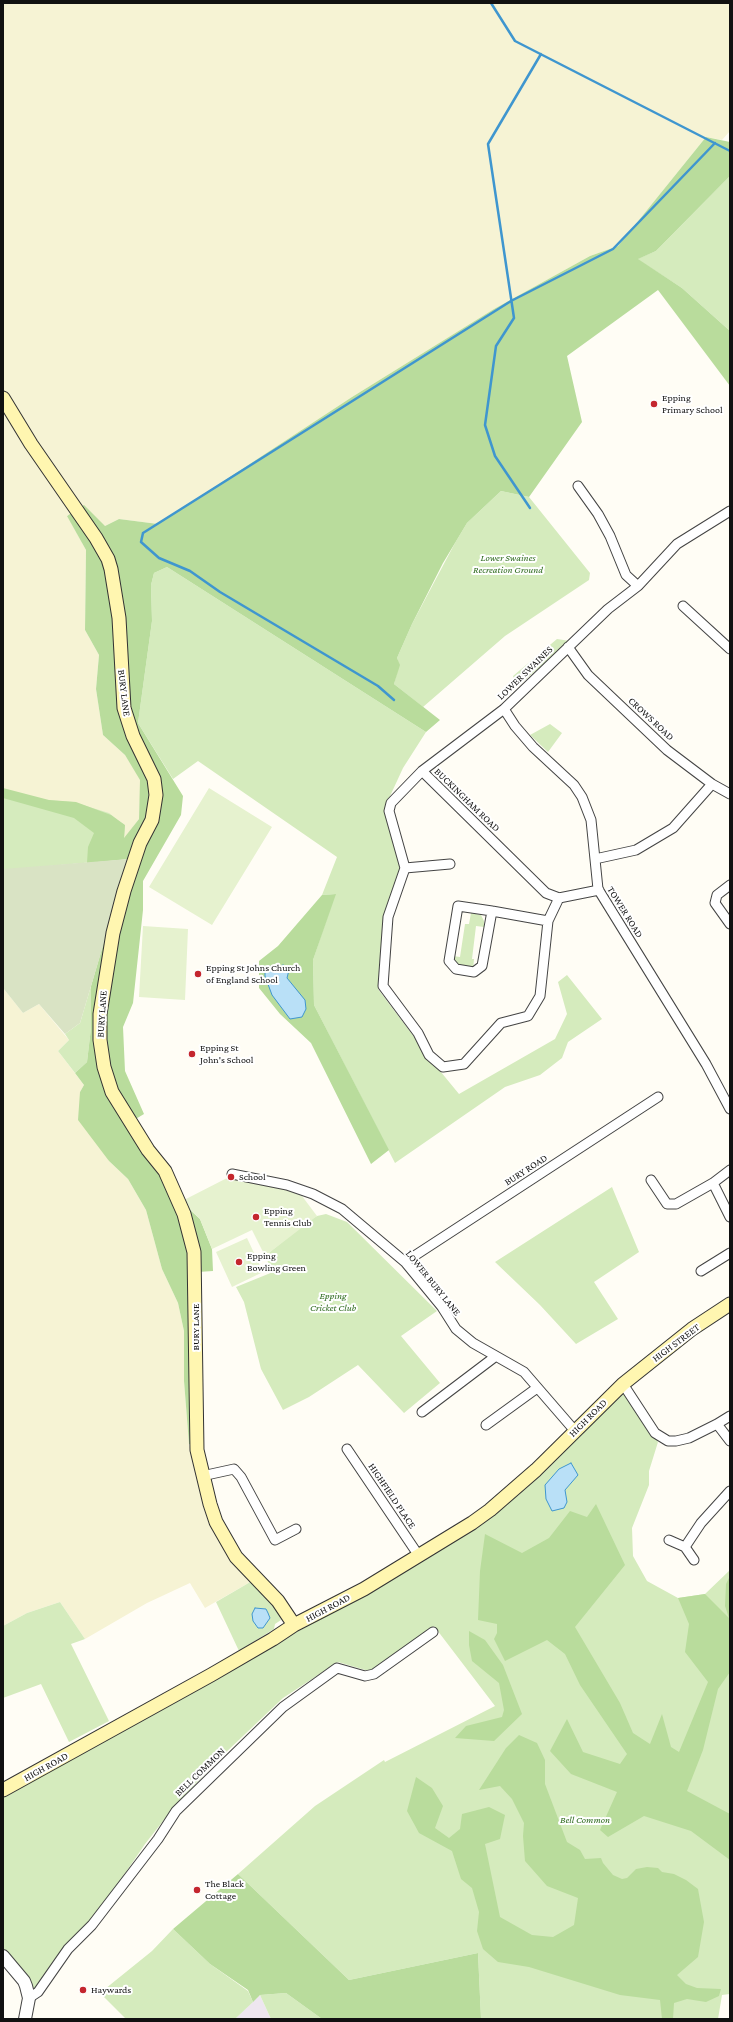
<!DOCTYPE html>
<html>
<head>
<meta charset="utf-8">
<style>
	body { margin:0 }
	#map { position:relative; width:733px; height:2022px; overflow:hidden; background:#fffdf5; font-family:"Crimson Pro",serif }
	canvas { display:block }
	.frame { position:absolute; inset:0; border:4px solid #111; pointer-events:none }
</style>
</head>
<body>
<div id="map">
<canvas width="733" height="2022"></canvas>
<div class="frame"></div>
</div>
<script>
const g = document.querySelector('canvas').getContext('2d');
g.lineJoin = 'round';
function fillPath(path, color) { g.fillStyle = color; g.fill(path, 'evenodd'); }
const poly = rows => new Path2D(rows.map(r => 'M' + r).join(''));
function stroke(path, color, width, dash) { g.strokeStyle = color; g.lineWidth = width; g.lineCap = dash ? 'butt' : 'round'; g.setLineDash(dash || []); g.stroke(path); }
function label(font, color, halo, rows, align = 'center') {
  g.font = font + ' "Crimson Pro",serif'; g.lineWidth = 4; g.setLineDash([]); g.textBaseline = 'middle'; g.strokeStyle = halo; g.fillStyle = color; for (const [text, x, y, turn = 0] of rows) {
    g.save(); g.translate(x, y); g.rotate((+turn || 0) * Math.PI / 180); g.textAlign = isNaN(turn) ? turn : align; if (halo) g.strokeText(text, 0, 0); g.fillText(text, 0, 0); g.restore();
  }
}
fillPath(poly([
	[260,1995,271,2019,235,2019]
]), '#eee6ef');
fillPath(poly([
	[3,3,730,3,730,131,722,140,706,137,618,246,590,256,494,309,352,397,158,524,119,519,105,526,67,515,86,550,85,630,99,655,96,689,103,735,125,755,141,780,139,819,124,839,46,800,3,791],
	[3,988,23,1013,39,1004,69,1040,58,1051,84,1085,80,1092,109,1161,128,1179,146,1210,162,1269,178,1303,184,1331,184,1381,189,1444,210,1515,252,1581,205,1608,190,1583,147,1603,85,1639,60,1602,27,1613,3,1626]
]), '#f6f3d4');
fillPath(poly([
	[730,176,730,331,682,288,637,259,656,251],
	[501,491,529,497,590,573,589,580,505,636,423,707,394,684,399,665,397,658,412,624,455,543,467,523],
	[167,567,426,732,403,768,385,807,403,869,383,919,378,989,436,1066,459,1094,555,1039,567,1014,558,982,567,975,602,1019,568,1042,562,1058,540,1075,505,1087,395,1163,314,1005,313,960,335,894,322,895,337,857,198,761,173,779,138,723,152,621,151,585,154,573],
	[557,639,570,641,517,687,513,676],
	[550,724,562,733,548,752,530,735],
	[3,791,46,800,73,802,109,813,125,826,124,839,129,859,3,870],
	[471,913,481,915,484,921,484,927,476,926,472,959,474,959,473,970,457,967,451,960,453,956,460,957,465,924,469,924],
	[91,986,91,1028,87,1062,75,1073,58,1051,69,1040,65,1034,80,1023],
	[612,1187,639,1252,594,1282,618,1319,576,1344,540,1305,495,1262],
	[326,1214,347,1222,437,1311,401,1336,440,1383,404,1413,358,1365,309,1397,283,1410,261,1369,244,1302,236,1287,273,1272,265,1256,306,1222,317,1216],
	[623,1390,658,1442,649,1471,649,1485,632,1528,633,1556,647,1581,678,1598,705,1594,730,1570,730,1994,722,1995,718,2019,481,2019,478,1953,349,1980,238,1874,315,1806,384,1760,385,1762,495,1706,434,1626,372,1672,338,1662,283,1698,222,1756,178,1802,145,1844,92,1922,36,1988,33,1988,29,1980,3,1950,3,1795,477,1525],
	[252,1581,279,1613,281,1620,275,1624,274,1629,239,1651,216,1602],
	[60,1602,85,1639,71,1644,109,1721,69,1742,41,1684,3,1698,3,1626,27,1613],
	[173,1929,210,1964,248,1991,253,2002,235,2019,126,2019,100,1993,152,1951],
	[286,1993,322,2019,271,2019,260,1995]
]), '#d5ebbd');
fillPath(poly([
	[706,137,730,142,730,176,656,251,638,259,682,288,730,331,730,386,658,290,567,356,582,422,529,497,501,491,467,523,443,563,412,624,397,658,400,665,394,684,440,720,426,732,167,567,154,573,151,585,152,621,138,723,183,796,181,815,143,881,143,910,133,1003,123,1027,125,1071,144,1114,129,1123,187,1207,200,1219,212,1249,213,1271,198,1272,192,1445,189,1444,184,1381,184,1331,178,1303,162,1269,146,1210,128,1179,109,1161,78,1120,80,1092,84,1085,75,1073,87,1062,91,1028,91,986,128,859,87,863,88,847,94,833,74,818,3,798,3,788,49,800,76,802,111,815,125,825,124,838,139,819,140,780,125,755,103,735,96,689,99,655,85,630,86,550,67,516,84,505,105,526,119,519,158,524,352,397,494,309,590,256,618,246],
	[336,894,313,960,314,1005,389,1150,371,1164,311,1043,280,1014,259,988,259,961,278,946,322,895],
	[596,1504,625,1565,575,1627,620,1703,633,1733,650,1744,662,1714,671,1747,679,1752,708,1682,685,1652,689,1624,678,1598,705,1594,729,1618,725,1606,726,1584,730,1576,730,1672,718,1689,703,1750,687,1791,730,1814,730,1860,691,1831,644,1816,608,1837,600,1830,617,1792,571,1774,550,1751,567,1719,583,1752,620,1764,627,1754,580,1685,565,1654,547,1640,505,1661,494,1639,497,1633,497,1624,478,1620,480,1571,485,1534,522,1553,549,1538,570,1511,587,1517],
	[469,1631,485,1640,503,1665,522,1714,494,1741,455,1738,466,1726,502,1717,504,1710,499,1683,472,1661,469,1645],
	[519,1735,537,1743,545,1760,545,1784,567,1842,580,1850,585,1859,601,1858,603,1863,613,1875,622,1879,627,1878,636,1869,647,1867,658,1868,662,1872,674,1874,686,1880,698,1889,704,1922,698,1957,677,1975,686,1984,697,1988,721,1989,719,1996,706,2002,687,1999,674,2003,673,2019,662,2019,660,2000,620,1995,529,1967,498,1962,483,1949,477,1931,479,1912,472,1888,461,1879,452,1851,419,1833,407,1811,416,1777,432,1788,443,1806,435,1828,449,1838,460,1829,462,1814,489,1807,505,1815,500,1839,485,1844,500,1917,532,1935,553,1937,574,1925,578,1898,547,1886,525,1861,523,1836,524,1823,512,1799,500,1786,479,1790,506,1748],
	[238,1874,349,1980,478,1953,481,2019,322,2019,286,1993,260,1995,253,2002,248,1990,210,1964,173,1929]
]), '#b9dc9c');
fillPath(poly([
	[129,859,80,1023,65,1034,39,1004,23,1013,3,988,3,869]
]), '#d9e3c4');
fillPath(poly([
	[209,788,272,827,212,925,149,887],
	[143,926,188,929,185,1000,139,997],
	[229,1177,285,1189,302,1196,317,1216,265,1256,252,1230,212,1249,200,1219,187,1207,184,1200],
	[247,1238,263,1272,232,1287,216,1252]
]), '#e6f2cf');
const water = poly([
	[283,965,285,972,289,970,287,978,305,1000,306,1009,302,1017,290,1019,272,995,265,976,265,970,270,966,276,971,283,965],
	[571,1463,578,1475,565,1490,567,1502,564,1508,552,1511,546,1499,545,1485,559,1469,571,1463],
	[255,1608,266,1609,268,1613,270,1618,263,1628,258,1628,253,1621,252,1614,255,1608]
]);
fillPath(water, '#b9e0f7');
stroke(water, '#3f96cf', 1);
stroke(poly([
	[491,3,515,41,730,151],
	[530,508,495,456,485,425,496,346,514,318,488,144,541,54],
	[394,700,378,686,220,592,190,571,159,558,141,542,143,533,511,301,613,249,715,143]
]), '#3f96cf', 2.5);
const minor = poly([
	[578,486,598,514,610,536,626,575,638,586],
	[683,606,730,649],
	[568,647,588,675,667,750,712,784,730,794],
	[504,709,515,726,533,747,574,785,582,797,591,820,598,889,706,1064,730,1109],
	[422,771,546,893,559,898,599,890],
	[595,859,636,850,673,828,712,784],
	[405,868,450,864],
	[730,885,717,895,715,903,730,924],
	[559,898,548,921,540,996,528,1016,501,1023,464,1064,443,1067,429,1055,418,1033,383,986,388,917,405,868,389,811,391,803,422,771,504,709,608,609,638,586,677,544,730,511],
	[492,911,482,966,474,972,456,969,449,961,458,906,492,911,548,921],
	[730,1170,713,1183,730,1217],
	[232,1174,287,1185,313,1194,342,1209,405,1262,442,1307,456,1329,473,1343,524,1372,575,1431],
	[651,1180,667,1204,676,1204,713,1183],
	[405,1262,658,1097],
	[701,1271,730,1253],
	[623,1384,655,1433,668,1441,676,1441,689,1438,717,1424,730,1416],
	[422,1412,496,1356],
	[717,1424,730,1441],
	[486,1425,537,1388],
	[347,1449,419,1556],
	[202,1476,234,1469,241,1477,275,1540,296,1529],
	[669,1540,685,1547,694,1560],
	[685,1547,701,1523,730,1491],
	[29,1998,38,1992,68,1949,92,1925,158,1839,176,1811,283,1707,337,1668,365,1676,374,1674,433,1632]
]);
const tertiary = poly([
	[3,1956,24,1981,26,1986,29,1998,25,2019]
]);
const secondary = poly([
	[3,398,31,444,96,538,108,559,111,569,119,618,124,708,133,736,154,779,156,795,152,820,140,843,124,891,113,933,100,1014,100,1040,104,1067,112,1092,148,1150,165,1171,184,1214,194,1252,197,1450,210,1504,216,1522,236,1557,278,1601,294,1625],
	[3,1790,211,1675,273,1639,294,1625,364,1589,472,1523,490,1510,536,1470,623,1384,692,1329,730,1304]
]);
stroke(minor, '#444', 11);
stroke(tertiary, '#444', 14);
stroke(secondary, '#333', 15);
stroke(minor, '#fff', 9);
stroke(tertiary, '#fff', 12);
stroke(secondary, '#fff6b0', 13);
for (const [x, y, r, color] of [
	[654,404,4,"#c4262e"],
	[198,974,4,"#c4262e"],
	[192,1054,4,"#c4262e"],
	[231,1177,4,"#c4262e"],
	[256,1217,4,"#c4262e"],
	[239,1262,4,"#c4262e"],
	[197,1890,4,"#c4262e"],
	[83,1990,4,"#c4262e"]
]) { const dot = new Path2D(); dot.arc(x, y, r, 0, 2 * Math.PI); g.fillStyle = color; g.fill(dot); stroke(dot, '#fff', 1.5); }
label('10px', '#111', '#fff', [
	["Epping",662,398],
	["Primary School",662,410],
	["Epping St Johns Church",206,968],
	["of England School",206,980],
	["Epping St",200,1048],
	["John's School",200,1060],
	["School",239,1177],
	["Epping",264,1211],
	["Tennis Club",264,1223],
	["Epping",247,1256],
	["Bowling Green",247,1268],
	["The Black",205,1884],
	["Cottage",205,1896],
	["Haywards",91,1990]
], 'left');
label('italic 10px', '#2f6b1f', '#fff', [
	["Lower Swaines",508,558],
	["Recreation Ground",508,570],
	["Epping",333,1296],
	["Cricket Club",333,1308],
	["Bell Common",585,1820]
]);
label('10px', '#111', '#fff', [
	["LOWER SWAINES",525,673,-44],
	["BURY LANE",124,693,83],
	["CROWS ROAD",651,719,43],
	["BUCKINGHAM ROAD",467,800,44],
	["TOWER ROAD",625,912,58],
	["BURY LANE",102,1014,-86],
	["BURY ROAD",526,1170,-33],
	["LOWER BURY LANE",433,1283,51],
	["BURY LANE",196,1327,-90],
	["HIGH STREET",676,1343,-37],
	["HIGH ROAD",588,1418,-45],
	["HIGHFIELD PLACE",392,1496,56],
	["HIGH ROAD",328,1608,-28],
	["HIGH ROAD",46,1767,-29],
	["BELL COMMON",200,1772,-44]
]);
</script>
</body>
</html>
